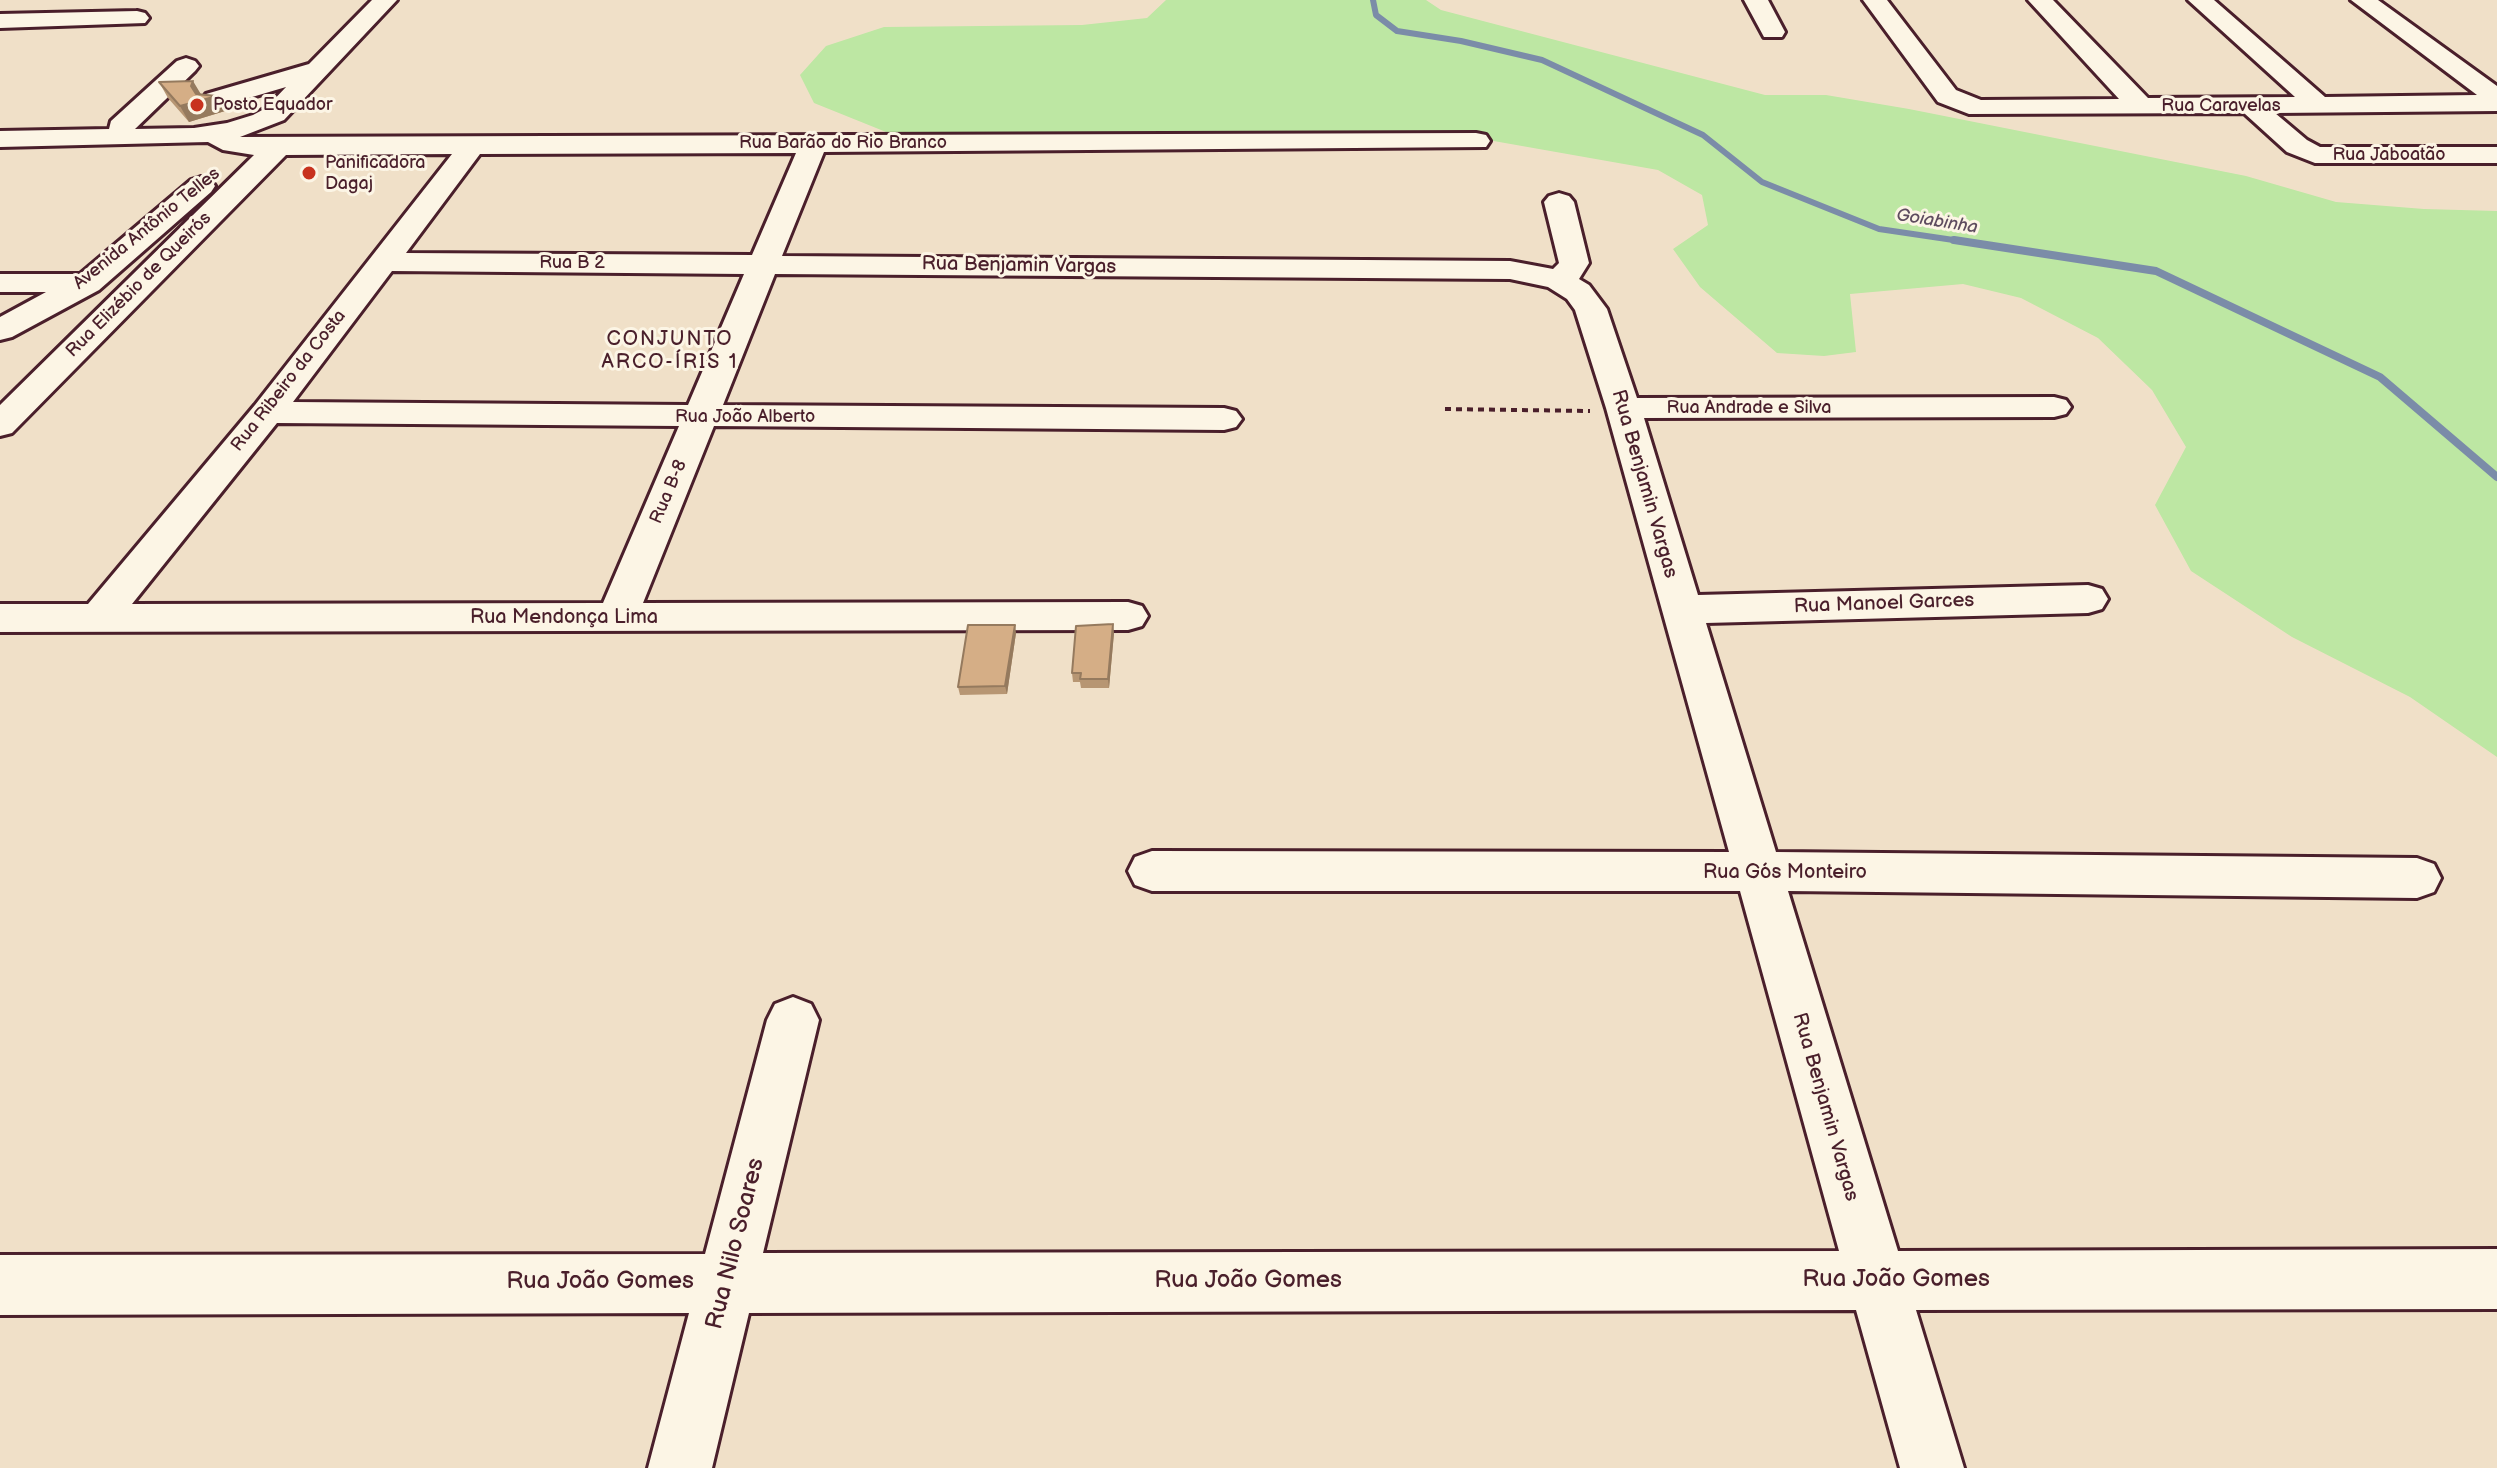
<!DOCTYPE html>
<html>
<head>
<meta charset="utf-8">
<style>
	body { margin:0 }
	canvas { display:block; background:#f0e0c8 }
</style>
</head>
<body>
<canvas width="2497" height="1468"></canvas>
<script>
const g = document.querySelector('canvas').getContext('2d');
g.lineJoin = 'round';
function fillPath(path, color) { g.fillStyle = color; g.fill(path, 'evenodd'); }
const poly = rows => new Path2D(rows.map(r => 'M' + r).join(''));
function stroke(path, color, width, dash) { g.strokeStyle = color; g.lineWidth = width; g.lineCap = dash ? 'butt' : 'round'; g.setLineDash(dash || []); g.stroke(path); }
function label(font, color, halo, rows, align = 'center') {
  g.font = font + ' "Balsamiq Sans",sans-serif'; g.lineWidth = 6; g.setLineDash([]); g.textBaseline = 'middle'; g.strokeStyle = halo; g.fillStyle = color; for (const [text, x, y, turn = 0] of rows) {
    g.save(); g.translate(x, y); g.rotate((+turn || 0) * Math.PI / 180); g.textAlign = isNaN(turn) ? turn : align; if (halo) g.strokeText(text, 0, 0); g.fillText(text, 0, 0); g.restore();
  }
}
fillPath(poly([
	[1166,0,1426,0,1441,10,1765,95,1826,95,1909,109,2246,176,2336,202,2424,209,2497,211,2497,757,2410,697,2292,637,2191,571,2155,505,2186,447,2152,390,2098,338,2021,298,1963,284,1850,294,1856,352,1824,356,1777,353,1700,287,1673,249,1708,225,1702,195,1658,170,1454,134,896,136,814,103,800,75,826,46,884,27,1082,25,1147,18]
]), '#bde7a3');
stroke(poly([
	[1373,0,1376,15,1397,31,1461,41,1542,60,1703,135,1762,182,1879,229,1967,242]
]), '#7b8ca8', 6);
stroke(poly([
	[1954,240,2156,271,2380,377,2497,477]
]), '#7b8ca8', 8);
const minor = poly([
	[372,0,397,0,284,120,240,137,1476,133,1486,135,1490,141,1486,147,824,152,782,256,1510,261,1553,269,1559,263,1544,202,1549,196,1559,193,1569,196,1574,202,1589,263,1579,279,1589,285,1607,309,1637,398,2054,397,2066,400,2071,407,2066,414,2054,417,1644,418,1698,595,2088,585,2102,589,2108,599,2102,609,2088,613,1706,623,1776,852,2417,858,2434,864,2441,878,2434,892,2417,898,1788,891,1898,1251,2497,1249,2497,1309,1916,1310,1964,1468,1900,1468,1856,1310,749,1313,712,1468,648,1468,689,1313,0,1315,0,1255,705,1254,767,1020,775,1004,793,997,811,1004,819,1020,763,1253,1839,1251,1740,891,1152,891,1135,885,1128,871,1135,857,1152,851,1729,852,1606,408,1575,310,1567,299,1548,287,1510,279,775,274,723,405,1224,408,1236,411,1242,419,1236,427,1224,430,714,426,643,603,1128,602,1142,606,1148,616,1142,626,1128,630,0,632,0,604,88,604,255,405,452,154,286,155,12,433,0,436,0,405,254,155,223,150,208,142,0,147,0,131,109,129,111,121,177,61,186,58,195,61,199,66,195,71,135,129,194,128,227,123,253,115,266,108,286,87,215,108,206,106,202,100,206,94,309,64,372,0],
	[796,153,752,255,406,253,480,154,796,153],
	[392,271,744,274,688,405,293,402,392,271],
	[277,423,679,426,603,603,132,604,277,423],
	[1744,0,1768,0,1785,32,1782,37,1764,37,1744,0],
	[1863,0,1887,0,1956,90,1981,100,2119,99,2028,0,2053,0,2148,98,2295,97,2188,0,2214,0,2325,97,2477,95,2351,0,2378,0,2497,86,2497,111,2275,113,2307,140,2320,147,2497,147,2497,163,2315,163,2287,152,2244,113,1969,114,1938,102,1863,0],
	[137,11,145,13,149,18,145,23,0,28,0,14,137,11],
	[201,177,211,180,215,186,211,192,99,290,12,337,0,340,0,317,46,292,0,292,0,274,80,274,191,180,201,177]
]);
stroke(minor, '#4a1f2b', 6);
stroke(poly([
	[1445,409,1590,411]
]), '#4a1f2b', 4, [6, 5]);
fillPath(minor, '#fcf5e5');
fillPath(poly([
	[159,82,201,94,225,111,189,122,168,98],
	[1016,633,1007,694,960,695,958,687],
	[1114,633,1109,688,1081,688,1080,682,1073,682,1072,673]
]), '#b79673');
fillPath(poly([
	[193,81,202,96,217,96,225,111,189,122,180,106],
	[1113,624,1114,633,1109,688,1108,679],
	[1015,625,1016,633,1007,694,1005,686]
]), '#957a5e');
const building = poly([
	[193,81,191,86,196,94,217,96,180,106,159,82,193,81],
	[1113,624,1108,679,1080,679,1081,673,1072,673,1076,626,1113,624],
	[968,625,1015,625,1005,686,958,687,968,625]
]);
fillPath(building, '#d5ae86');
stroke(building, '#957a5e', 2);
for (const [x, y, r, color] of [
	[197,105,8,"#c8321e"],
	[309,173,8,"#c8321e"]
]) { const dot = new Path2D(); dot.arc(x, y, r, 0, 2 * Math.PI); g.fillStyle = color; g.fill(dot); stroke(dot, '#fcf5e5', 3); }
label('18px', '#4a1f2b', '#fcf5e5', [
	["Posto Equador",213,105],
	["Panificadora",325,163],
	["Dagaj",325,184]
], 'left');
label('18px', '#4a1f2b', '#fcf5e5', [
	["Rua Caravelas",2221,106],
	["Rua Barão do Rio Branco",843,143],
	["Rua Jaboatão",2389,155],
	["Avenida Antônio Telles",147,229,-39],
	["Rua B 2",572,263],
	["Rua Elizébio de Queirós",139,285,-45],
	["Rua Ribeiro da Costa",289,381,-52],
	["Rua Andrade e Silva",1749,408],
	["Rua João Alberto",745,417],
	["Rua B-8",669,492,-67]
]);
label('italic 18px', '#5e4c5f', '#fcf5e5', [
	["Goiabinha",1937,222,9]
]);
label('20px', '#4a1f2b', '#fcf5e5', [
	["Rua Benjamin Vargas",1019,266,1],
	["Rua Benjamin Vargas",1644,484,74],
	["Rua Manoel Garces",1884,604,-2],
	["Rua Mendonça Lima",564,618],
	["Rua Gós Monteiro",1785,873],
	["Rua Benjamin Vargas",1825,1107,74]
]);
g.letterSpacing = '2px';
label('20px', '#4a1f2b', '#fcf5e5', [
	["CONJUNTO",670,340],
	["ARCO-ÍRIS 1",670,363]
]);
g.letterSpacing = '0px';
label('24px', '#4a1f2b', '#fcf5e5', [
	["Rua Nilo Soares",736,1244,-76],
	["Rua João Gomes",1896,1280],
	["Rua João Gomes",1248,1281],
	["Rua João Gomes",600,1282]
]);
</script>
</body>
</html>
